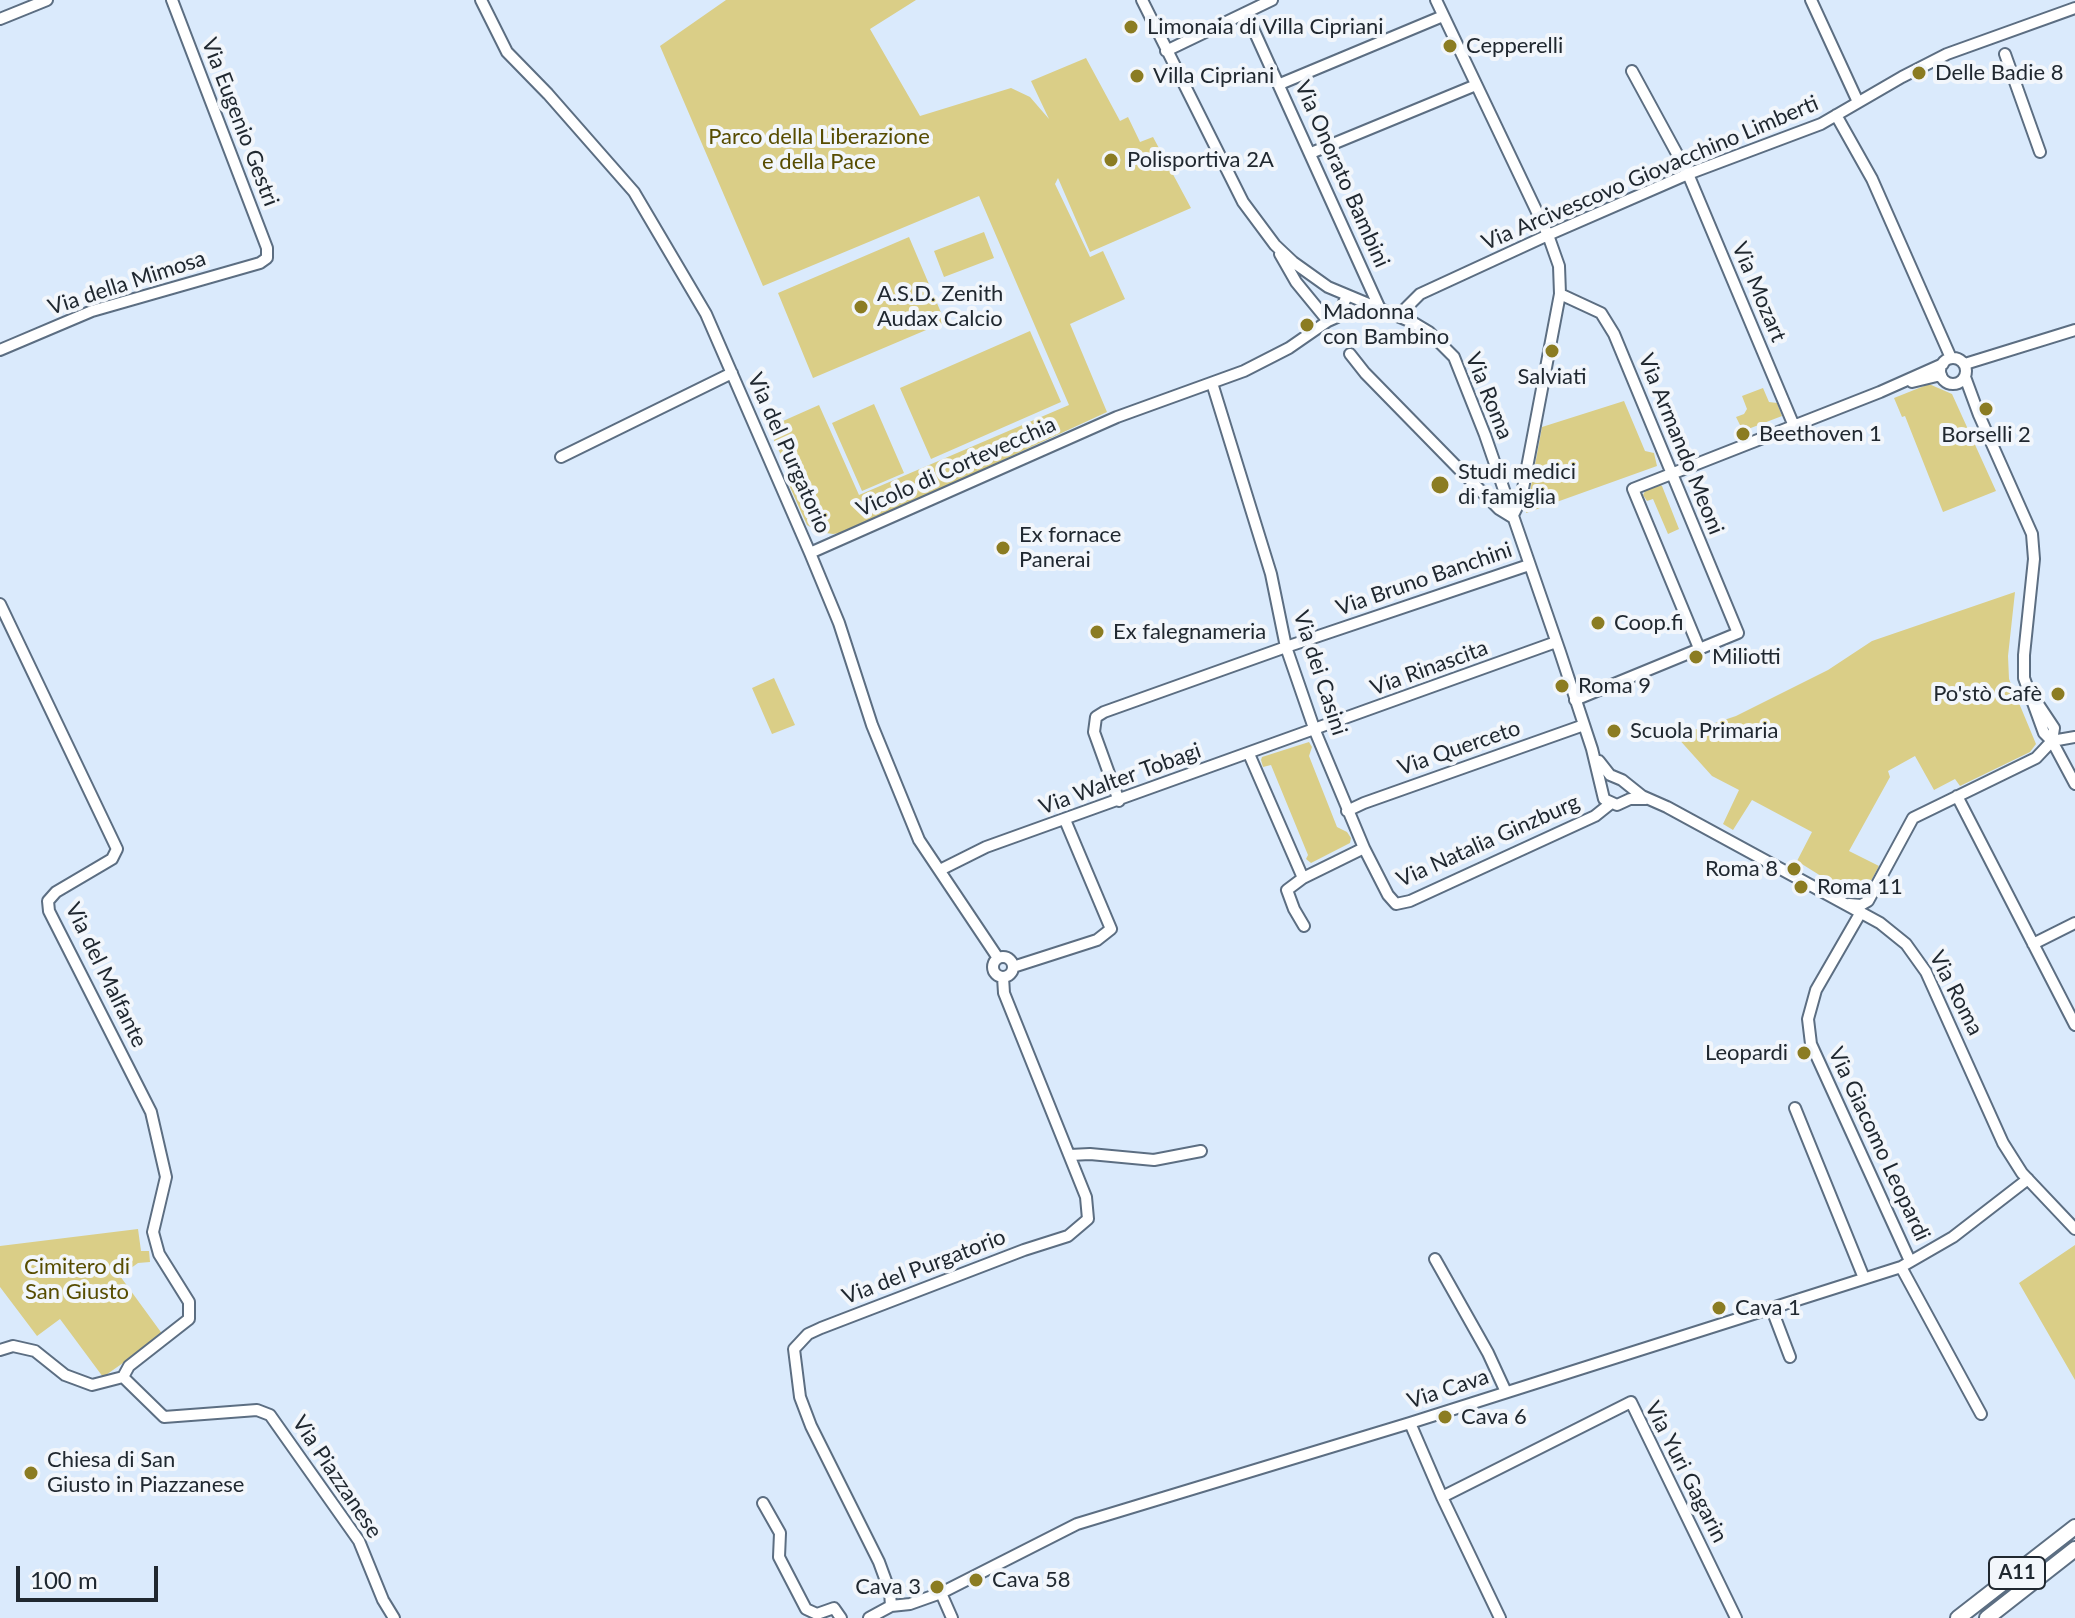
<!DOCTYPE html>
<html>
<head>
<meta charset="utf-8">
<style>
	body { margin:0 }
	#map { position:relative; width:2075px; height:1618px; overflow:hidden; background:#daeafc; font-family:Lato,sans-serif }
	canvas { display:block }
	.scale { position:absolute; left:16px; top:1566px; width:142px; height:36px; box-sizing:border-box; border:4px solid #202830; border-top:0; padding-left:10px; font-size:24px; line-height:28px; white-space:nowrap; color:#202830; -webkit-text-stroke:6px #f2f6fb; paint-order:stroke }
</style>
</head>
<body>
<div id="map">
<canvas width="2075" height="1618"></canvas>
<div class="scale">100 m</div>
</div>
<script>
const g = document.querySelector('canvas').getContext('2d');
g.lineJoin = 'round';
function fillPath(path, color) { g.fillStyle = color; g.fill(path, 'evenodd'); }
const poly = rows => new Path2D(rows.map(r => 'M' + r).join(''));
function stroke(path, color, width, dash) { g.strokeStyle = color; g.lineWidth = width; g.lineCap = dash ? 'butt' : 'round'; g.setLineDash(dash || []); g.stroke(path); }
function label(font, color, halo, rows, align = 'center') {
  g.font = font + ' Lato,sans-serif'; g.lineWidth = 8; g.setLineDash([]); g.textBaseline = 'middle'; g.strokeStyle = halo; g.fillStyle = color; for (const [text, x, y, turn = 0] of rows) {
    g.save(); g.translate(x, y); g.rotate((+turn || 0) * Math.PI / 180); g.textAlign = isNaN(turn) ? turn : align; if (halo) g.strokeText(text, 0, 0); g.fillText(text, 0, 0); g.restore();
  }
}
fillPath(poly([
	[726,0,916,0,870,29,920,116,1011,88,1030,97,1049,119,1031,81,1086,58,1120,121,1128,117,1140,142,1153,137,1191,208,1090,252,1058,178,1055,184,1090,257,1103,251,1125,299,1070,324,1107,412,847,532,833,534,819,532,807,525,789,485,793,483,792,478,768,428,783,421,819,405,859,495,1069,405,979,196,763,286,660,46],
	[984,232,994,258,944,277,934,251],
	[909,237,945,322,813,378,778,293],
	[1030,331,1061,402,931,459,900,388],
	[1929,384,1952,394,1996,491,1943,512,1905,416,1902,417,1894,398],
	[1763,388,1769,402,1777,403,1782,416,1743,431,1736,417,1744,414,1747,409,1742,396],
	[1624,401,1645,451,1654,453,1657,466,1526,513,1542,427],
	[874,404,904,473,862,491,832,423],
	[1658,484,1662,486,1679,529,1668,534,1653,499,1647,501,1643,495,1646,489],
	[2015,592,2008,656,2009,679,2036,744,2030,752,1960,786,1955,779,1934,790,1915,756,1888,771,1890,777,1849,851,1879,866,1866,890,1845,891,1797,861,1812,832,1752,800,1733,830,1723,824,1739,790,1712,776,1676,736,1736,716,1828,670,1872,641],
	[774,678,795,725,772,734,752,688],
	[1309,742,1312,747,1309,756,1337,827,1347,832,1351,838,1350,843,1311,863,1306,859,1308,855,1271,765,1263,767,1261,760,1262,757],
	[138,1229,141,1251,149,1251,150,1262,138,1263,120,1276,163,1335,103,1377,60,1319,37,1336,0,1287,0,1246],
	[2075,1245,2075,1380,2019,1283]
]), '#dace87');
const minor = poly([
	[481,0,507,52,548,94,634,192,706,314,810,553,839,623,872,725,919,840,998,958],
	[1142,0,1243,202,1275,245,1293,262,1328,287,1414,323,1429,332,1454,357,1485,435,1560,652,1592,749,1604,799,1617,805,1630,799,1646,799],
	[1436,0,1548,235,1559,266,1560,294,1521,499,1512,517],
	[1811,0,1858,102],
	[1246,13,1380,309],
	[0,19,47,0],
	[1166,51,1272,0],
	[2005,54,2040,152],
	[1632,71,1688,174,1794,426],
	[1280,84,1443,16],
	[1836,115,1872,179,1951,358],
	[1311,153,1476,85],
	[1280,254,1296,282,1328,321,1337,317,1347,296],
	[1560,294,1601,313,1614,334,1738,633,1575,700],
	[1398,316,1420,294,1548,235,1688,174,1821,124,1902,77,1947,54,2075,8],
	[0,350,92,311,260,263,267,258,267,248,172,0],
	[1350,354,1365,373,1457,467,1499,509,1512,517],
	'1940 371a13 13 0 1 1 26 0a13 13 0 1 1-26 0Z',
	[1965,364,2075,330],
	[1965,377,1979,415,2032,534,2034,559,2024,655,2024,678,2044,733,2052,741,2075,784],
	[1912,382,1941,375],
	[1212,383,1271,574,1286,647,1315,731,1364,848,1303,878,1287,890,1294,909,1304,926],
	[561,457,732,373],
	[810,553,1117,417,1244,371,1289,348,1328,321],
	[0,604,117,849,112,859,56,892,48,901,49,911,151,1112,166,1177,153,1232,159,1254,189,1302,189,1319,129,1366,123,1377],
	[1699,648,1633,489,1880,392,1943,364],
	[2038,704,2054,728,2052,741],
	[1249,754,1303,878],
	[1599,761,1610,775,1622,780,1642,796,1667,807,1880,923,1906,944,1926,972,2003,1143,2022,1173,2075,1229],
	[1957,796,2075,1025],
	[1119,801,1094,732,1096,717,1104,712,1286,647,1529,565],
	[1347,811,1364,803,1584,725],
	[1364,848,1388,895,1396,904,1410,901,1595,816,1610,804],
	[940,870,986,847,1556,642],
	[1849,904,1861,905,1868,901,1913,818,2036,758,2052,741,2075,737],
	[1861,912,1816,990,1808,1019,1811,1044,1910,1261],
	[2033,944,2075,923],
	'993 967a10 10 0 1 1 20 0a10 10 0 1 1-20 0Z',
	[1013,967,1097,940,1111,929,1065,820],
	[1795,1108,1864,1278],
	[1070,1155,1090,1154,1154,1160,1201,1151],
	[1435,1259,1488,1353,1506,1392],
	[1901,1267,1981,1414],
	[1771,1307,1790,1357],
	[0,1350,13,1346,35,1351,65,1375,92,1385,123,1377],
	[123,1377,164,1417,257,1410,270,1415,359,1541,383,1600,394,1618],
	[1410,1423,1442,1497,1500,1618],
	[1442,1497,1631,1402,1736,1618],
	[763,1503,780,1533,779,1557,806,1609,817,1614,834,1608,841,1618],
	[941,1593,952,1618],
	[891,1606,890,1592,879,1562,811,1426,800,1397,794,1349,808,1334,821,1328,1024,1250,1068,1236,1088,1219,1086,1197,1004,993,1003,977],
	[869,1618,891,1606,910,1604,941,1593,1077,1524,1410,1423,1901,1267,1953,1237,2028,1179]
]);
const highway = poly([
	[1958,1618,2075,1527],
	[1987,1618,2075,1549]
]);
stroke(minor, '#5c6e82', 14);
stroke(highway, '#5c6e82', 18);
stroke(minor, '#fff', 10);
stroke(highway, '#fff', 14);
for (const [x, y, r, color] of [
	[1131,27,8,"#8b7c22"],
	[1450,46,8,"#8b7c22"],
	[1919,73,8,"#8b7c22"],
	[1137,76,8,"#8b7c22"],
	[1111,160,8,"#8b7c22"],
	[861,307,8,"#8b7c22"],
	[1307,325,8,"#8b7c22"],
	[1552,351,8,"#8b7c22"],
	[1986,409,8,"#8b7c22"],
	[1743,434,8,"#8b7c22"],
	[1440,485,10,"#8b7c22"],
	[1003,548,8,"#8b7c22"],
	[1598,623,8,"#8b7c22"],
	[1097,632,8,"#8b7c22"],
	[1696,657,8,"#8b7c22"],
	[1562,686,8,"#8b7c22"],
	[2058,694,8,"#8b7c22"],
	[1614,731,8,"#8b7c22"],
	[1794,869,8,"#8b7c22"],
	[1801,887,8,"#8b7c22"],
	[1804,1053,8,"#8b7c22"],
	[1719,1308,8,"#8b7c22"],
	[1445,1417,8,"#8b7c22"],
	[31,1473,8,"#8b7c22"],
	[976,1580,8,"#8b7c22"],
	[937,1587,8,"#8b7c22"]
]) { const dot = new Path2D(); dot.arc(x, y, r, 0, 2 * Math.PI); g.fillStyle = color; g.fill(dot); stroke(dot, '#f2f6fb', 3); }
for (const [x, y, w] of [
	[2017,1573,56]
]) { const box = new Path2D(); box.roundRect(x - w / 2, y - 16, w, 32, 6); g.fillStyle = '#f2f6fb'; g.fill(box); stroke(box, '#202830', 2); }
label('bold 20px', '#202830', null, [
	["A11",2017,1573]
]);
label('22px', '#202830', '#f2f6fb', [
	["Limonaia di Villa Cipriani",1147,27],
	["Cepperelli",1466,46],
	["Delle Badie 8",1935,73],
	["Villa Cipriani",1153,76],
	["Polisportiva 2A",1127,160],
	["A.S.D. Zenith",877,294],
	["Audax Calcio",877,319],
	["Madonna",1323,312],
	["con Bambino",1323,337],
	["Salviati",1552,377,"center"],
	["Beethoven 1",1759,434],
	["Borselli 2",1986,435,"center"],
	["Studi medici",1458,472],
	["di famiglia",1458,497],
	["Ex fornace",1019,535],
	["Panerai",1019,560],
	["Coop.fi",1614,623],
	["Ex falegnameria",1113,632],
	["Miliotti",1712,657],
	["Roma 9",1578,686],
	["Po'stò Cafè",2042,694,"right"],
	["Scuola Primaria",1630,731],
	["Roma 8",1778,869,"right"],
	["Roma 11",1817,887],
	["Leopardi",1788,1053,"right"],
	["Cava 1",1735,1308],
	["Cava 6",1461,1417],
	["Chiesa di San",47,1460],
	["Giusto in Piazzanese",47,1485],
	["Cava 58",992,1580],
	["Cava 3",921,1587,"right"]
], 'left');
label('22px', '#202830', '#f2f6fb', [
	["Via Eugenio Gestri",240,122,69],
	["Via Arcivescovo Giovacchino Limberti",1650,173,-23],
	["Via Onorato Bambini",1342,174,66],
	["Via della Mimosa",127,283,-18],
	["Via Mozart",1759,292,67],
	["Via Roma",1489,396,68],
	["Via Armando Meoni",1681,444,68],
	["Via del Purgatorio",789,453,66],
	["Vicolo di Cortevecchia",956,467,-24],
	["Via Bruno Banchini",1424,579,-19],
	["Via Rinascita",1429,668,-20],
	["Via dei Casini",1320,673,72],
	["Via Querceto",1459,748,-19],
	["Via Walter Tobagi",1120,779,-20],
	["Via Natalia Ginzburg",1488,841,-24],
	["Via del Malfante",106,975,64],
	["Via Roma",1956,993,63],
	["Via Giacomo Leopardi",1879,1144,65],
	["Via del Purgatorio",924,1267,-21],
	["Via Cava",1448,1389,-18],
	["Via Yuri Gagarin",1686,1472,63],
	["Via Piazzanese",337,1477,56]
]);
label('22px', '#574c00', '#f2f6fb', [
	["Parco della Liberazione",819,137],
	["e della Pace",819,162],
	["Cimitero di",77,1267],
	["San Giusto",77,1292]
]);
</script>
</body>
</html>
